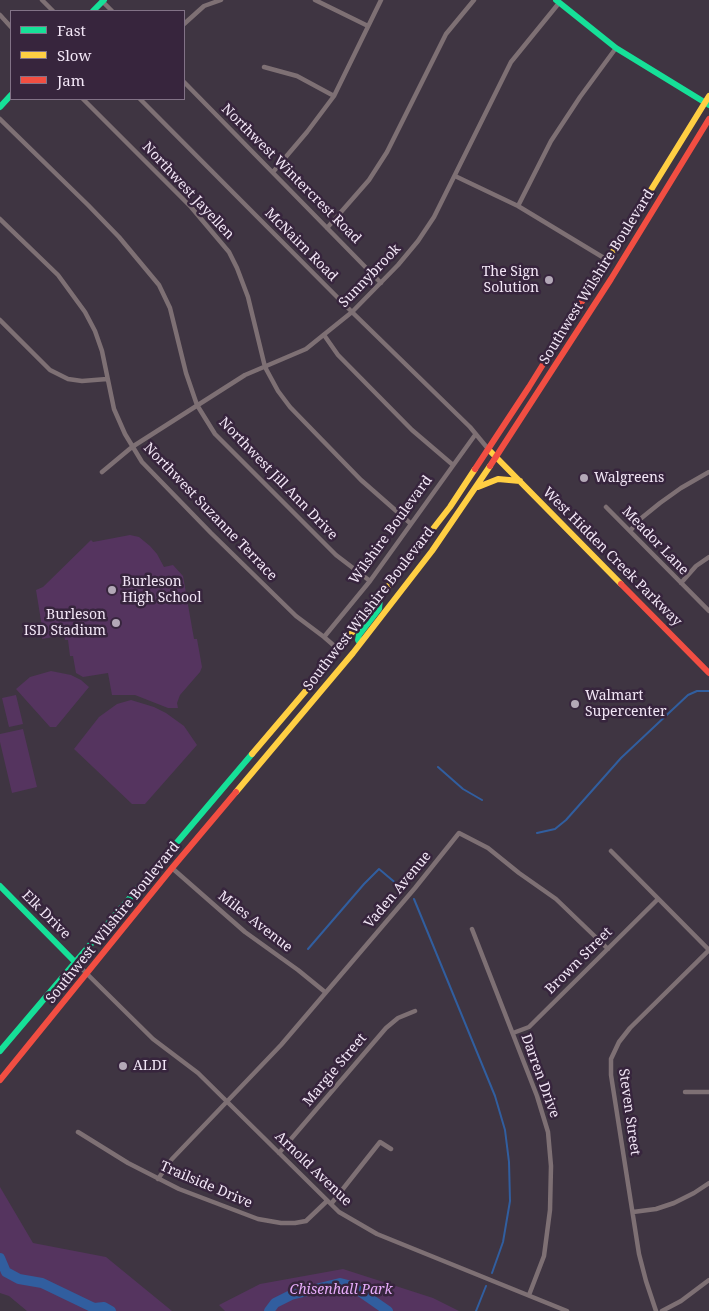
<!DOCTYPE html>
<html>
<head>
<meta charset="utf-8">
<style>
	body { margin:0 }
	#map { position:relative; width:709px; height:1311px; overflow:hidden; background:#3f3542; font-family:"Noto Serif",serif }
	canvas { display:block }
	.legend { position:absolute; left:10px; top:10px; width:175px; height:90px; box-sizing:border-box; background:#37253d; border:1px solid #827287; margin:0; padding:6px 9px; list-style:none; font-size:15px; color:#f2e6f6 }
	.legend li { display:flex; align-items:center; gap:10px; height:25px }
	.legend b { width:25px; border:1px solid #827287 }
</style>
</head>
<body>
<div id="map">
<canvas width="709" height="1311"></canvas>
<ul class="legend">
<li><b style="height:6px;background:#16e098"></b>Fast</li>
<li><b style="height:6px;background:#ffcf43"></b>Slow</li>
<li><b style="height:6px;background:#f24e42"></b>Jam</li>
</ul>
</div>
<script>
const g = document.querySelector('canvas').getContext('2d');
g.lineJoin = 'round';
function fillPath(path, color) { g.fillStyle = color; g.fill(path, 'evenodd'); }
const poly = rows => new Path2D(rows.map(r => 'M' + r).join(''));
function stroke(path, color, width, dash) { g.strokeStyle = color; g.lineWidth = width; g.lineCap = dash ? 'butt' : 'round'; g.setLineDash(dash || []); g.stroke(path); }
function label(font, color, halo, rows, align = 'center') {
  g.font = font + ' "Noto Serif",serif'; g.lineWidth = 5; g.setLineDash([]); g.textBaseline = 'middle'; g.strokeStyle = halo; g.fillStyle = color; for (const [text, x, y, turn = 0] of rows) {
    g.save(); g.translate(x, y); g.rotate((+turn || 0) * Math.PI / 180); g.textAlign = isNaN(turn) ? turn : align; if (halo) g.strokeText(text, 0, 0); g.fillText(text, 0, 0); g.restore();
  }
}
fillPath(poly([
	[130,535,139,537,150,546,157,554,164,567,173,565,183,576,194,639,197,639,202,667,200,672,180,695,177,703,178,708,168,708,135,695,112,695,108,673,83,677,76,673,73,656,70,656,68,640,65,640,64,635,42,639,43,633,36,590,43,587,91,540,93,542],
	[51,671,71,675,81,680,89,687,56,727,50,727,16,689,30,677],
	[16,695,23,724,9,727,2,698],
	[131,700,154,707,166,713,184,726,197,745,145,804,132,804,74,749,99,717,117,704],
	[23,729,37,787,12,793,0,742,0,734],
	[0,1187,33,1243,106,1257,172,1311,27,1311,9,1296,0,1293],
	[343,1269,433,1298,459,1311,225,1311,219,1305,260,1284]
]), '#55345f');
stroke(poly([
	[438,767,463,789,482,800],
	[537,833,555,829,566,820,621,758,688,695,697,691,709,691],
	[414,899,495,1096,505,1130,509,1162,510,1201,503,1242,492,1273],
	[308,949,364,884,379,869,404,890],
	[476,1311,486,1286]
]), '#315e9f', 2);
stroke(poly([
	[0,1258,6,1272,19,1279,42,1283,94,1308,104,1307,111,1311],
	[269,1311,275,1303,291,1295,340,1283,352,1286,388,1311]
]), '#315e9f', 10);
stroke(poly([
	[42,0,53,11],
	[315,0,368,26],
	[102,1,112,11],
	[0,15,11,27],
	[184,24,204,6,221,0],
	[264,67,297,76,334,96],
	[184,82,381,283],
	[83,99,191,207,229,252,237,268,248,297,265,367,278,391,290,407,361,480,410,523],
	[140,99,352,312,470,427,489,450],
	[0,119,88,205,119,237,159,285,170,308,186,373,197,405,215,434,336,555,370,581],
	[273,172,307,132,334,96,381,0],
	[455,176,518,206,609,261],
	[518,206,551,141,580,97,616,48],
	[0,219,58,275,85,312,95,331,102,351,114,409,125,434,142,462,211,533,296,616,324,637,339,650],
	[327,228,369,180,387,152,446,34,474,0],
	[0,320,50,370,68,379,82,381,107,379],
	[324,335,338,355,412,430,453,465],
	[102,472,132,447,245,375,306,349,352,312,398,265,418,241,434,217,511,62,559,3],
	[606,507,709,611],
	[630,531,639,520,660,503,681,488,709,472],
	[681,583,696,566,709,557],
	[324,637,370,581,475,435],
	[611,851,709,950],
	[172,868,245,932,298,970,325,992],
	[472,929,537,1096,548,1132,551,1166,550,1210,544,1256,529,1295],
	[75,962,153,1039,198,1073,339,1212,377,1234,567,1311],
	[513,1033,529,1027,658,899],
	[685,1092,709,1092],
	[78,1132,128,1163,179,1189,258,1219,281,1223,295,1223,306,1221,327,1201],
	[279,1153,386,1028,398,1018,415,1011],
	[158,1179,172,1159,281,1045,415,888,459,833,488,848,519,873,556,899,608,949],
	[331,1204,380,1142,391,1149],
	[633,1212,656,1209,674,1203,694,1193,709,1183],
	[656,1311,646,1281,639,1254,611,1075,611,1059,619,1042,630,1028,709,950],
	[662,1311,681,1301,709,1280]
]), '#7e7074', 4.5);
stroke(poly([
	[556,0,616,48,709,105],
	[93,11,104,0],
	[0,107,11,95],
	[360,643,358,640,359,635,379,609,380,598],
	[0,886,75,962],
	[0,1051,252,754]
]), '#16e098', 6);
stroke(poly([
	[604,266,709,96],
	[489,450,621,584],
	[478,487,498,479,520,481],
	[252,754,315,680,450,507,475,469],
	[236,792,353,653,432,551,490,466]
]), '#ffcf43', 6);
stroke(poly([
	[490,466,611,279,709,119],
	[475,469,529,387,604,266],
	[621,584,709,673],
	[0,1080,172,868,236,792]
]), '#f24e42', 6);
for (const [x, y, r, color] of [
	[549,280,5,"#b3a8b7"],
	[584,478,5,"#b3a8b7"],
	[112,590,5,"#b3a8b7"],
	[116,623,5,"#b3a8b7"],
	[575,704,5,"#b3a8b7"],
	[123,1066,5,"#b3a8b7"]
]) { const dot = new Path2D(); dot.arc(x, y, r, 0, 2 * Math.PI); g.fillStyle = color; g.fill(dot); stroke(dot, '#37253d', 2); }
label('14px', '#f2e6f6', '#37253d', [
	["Northwest Wintercrest Road",291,174,45],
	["Northwest Jayellen",188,191,47],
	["McNairn Road",301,245,45],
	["Sunnybrook",370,276,-46],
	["Southwest Wilshire Boulevard",597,277,-58],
	["Northwest Jill Ann Drive",278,479,46],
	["Northwest Suzanne Terrace",210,512,46],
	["Wilshire Boulevard",391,530,-54],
	["Meador Lane",655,541,46],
	["West Hidden Creek Parkway",612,557,45],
	["Southwest Wilshire Boulevard",369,609,-52],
	["Vaden Avenue",398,890,-50],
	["Elk Drive",46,915,45],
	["Miles Avenue",255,922,38],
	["Southwest Wilshire Boulevard",113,923,-51],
	["Brown Street",579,961,-45],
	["Margie Street",335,1070,-50],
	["Darren Drive",540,1076,70],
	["Steven Street",629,1112,82],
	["Arnold Avenue",313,1169,44],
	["Trailside Drive",206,1185,23]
]);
label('14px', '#f2e6f6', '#37253d', [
	["The Sign",539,272,"right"],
	["Solution",539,288,"right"],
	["Walgreens",594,478],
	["Burleson",122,582],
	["High School",122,598],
	["Burleson",106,615,"right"],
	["ISD Stadium",106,631,"right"],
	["Walmart",585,696],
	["Supercenter",585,712],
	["ALDI",133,1066]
], 'left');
label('italic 14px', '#e7acfa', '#37253d', [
	["Chisenhall Park",341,1290]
]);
</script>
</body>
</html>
